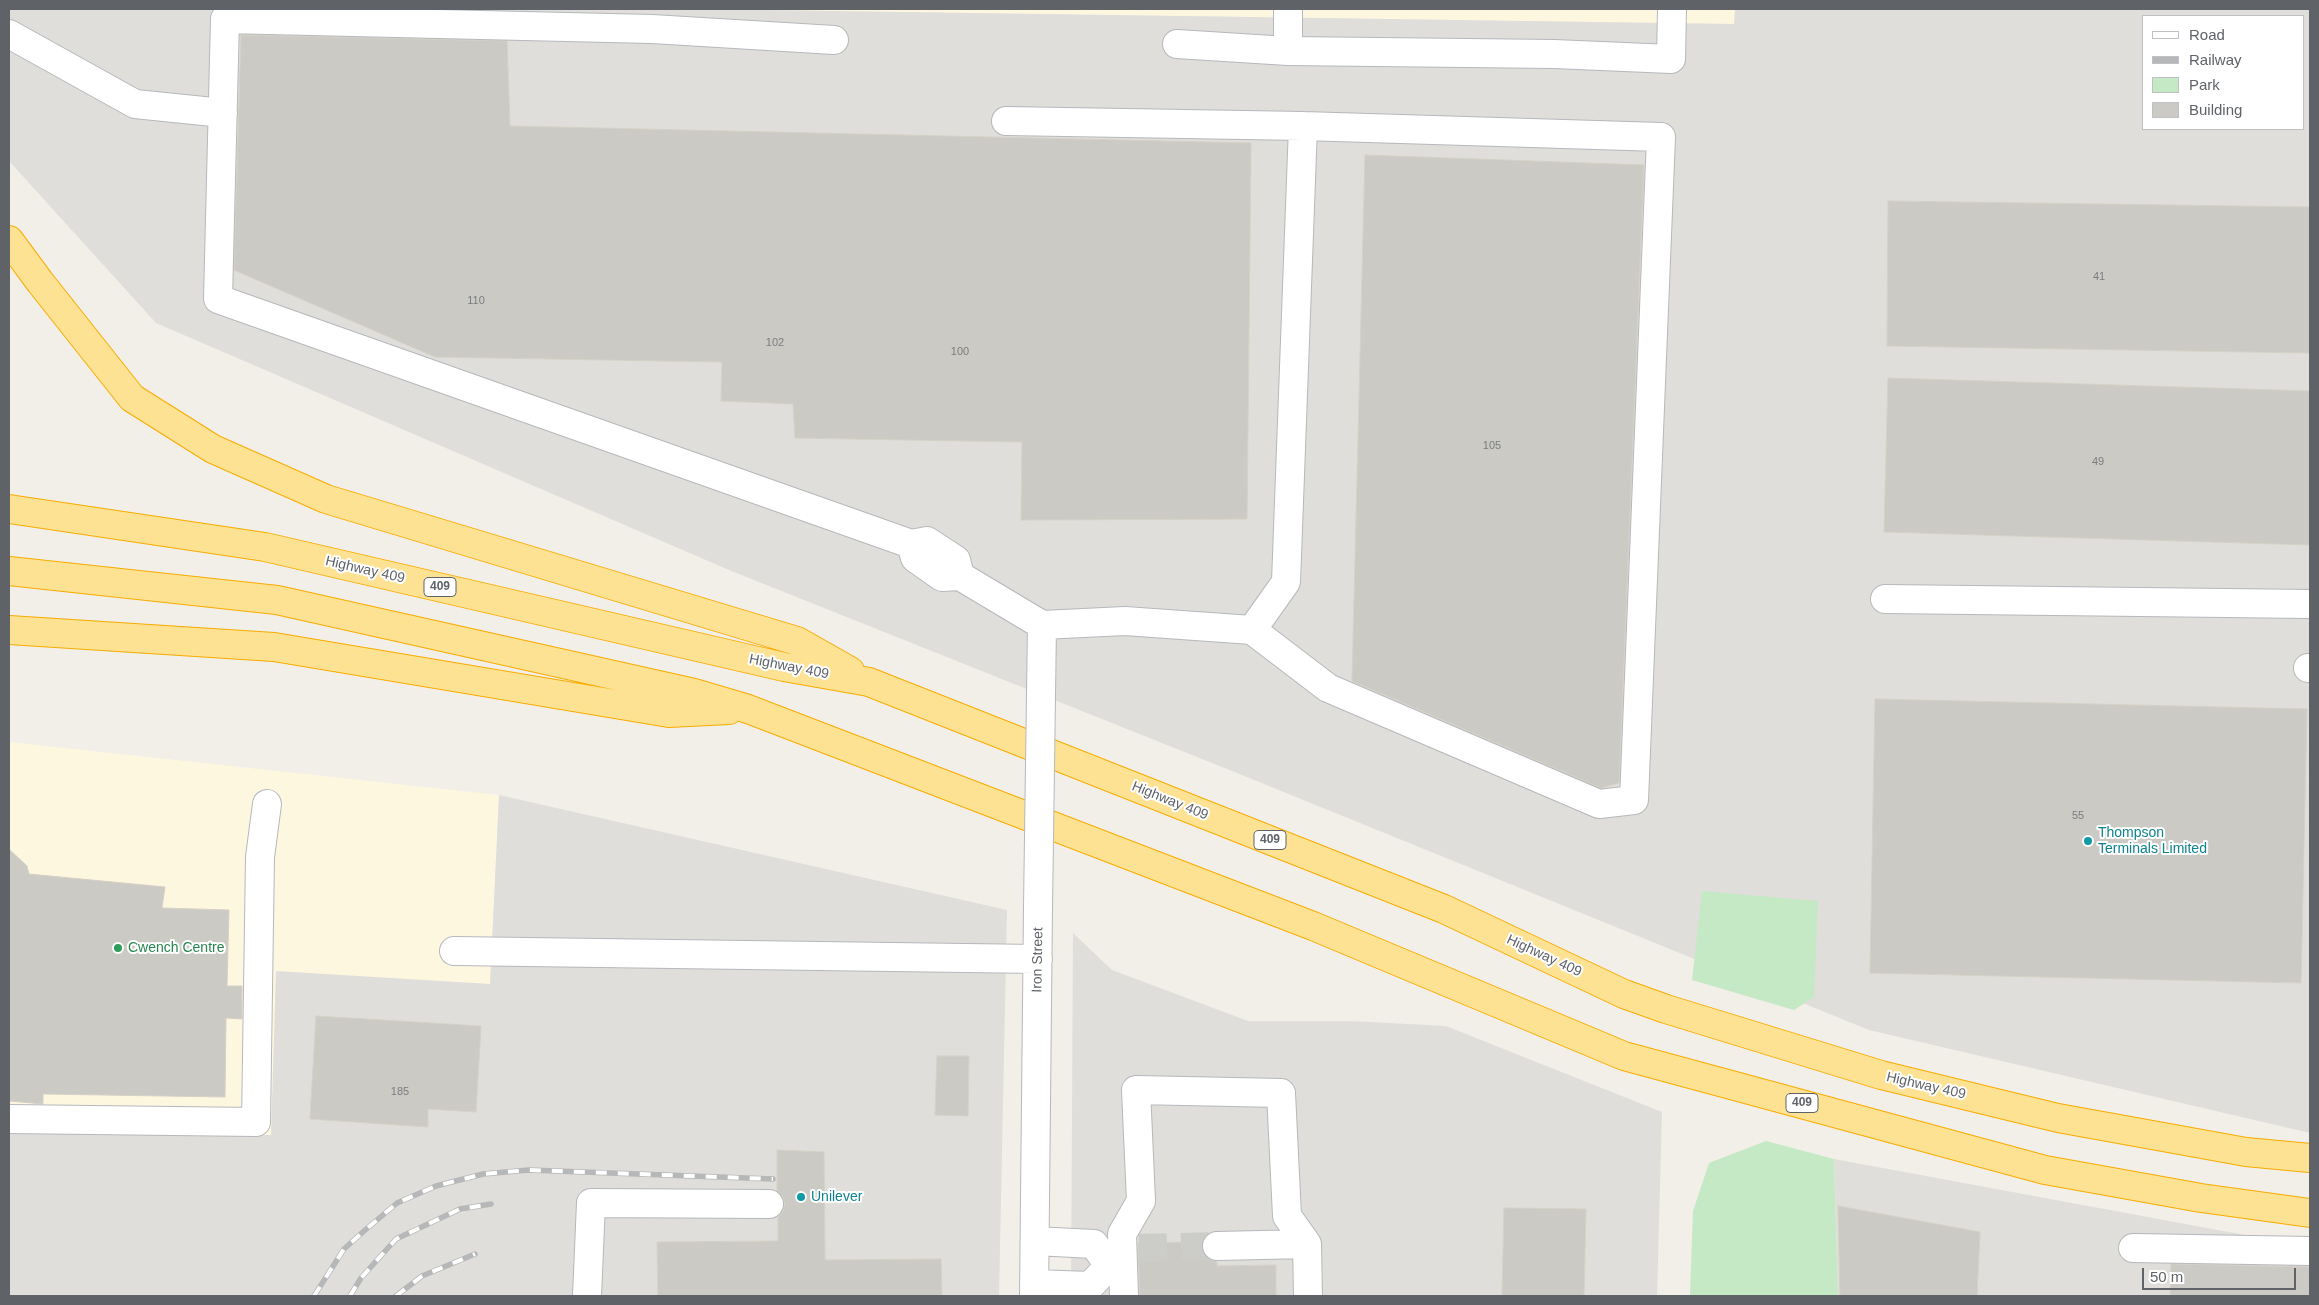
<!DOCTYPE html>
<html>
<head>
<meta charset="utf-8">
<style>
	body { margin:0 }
	#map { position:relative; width:2319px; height:1305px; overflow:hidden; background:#f1efe8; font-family:Helvetica,sans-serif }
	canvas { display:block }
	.frame { position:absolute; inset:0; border:10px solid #5f6368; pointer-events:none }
	.legend { position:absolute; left:2142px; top:15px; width:162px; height:115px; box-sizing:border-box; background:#fff; border:1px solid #bfc1c3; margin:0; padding:6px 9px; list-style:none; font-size:15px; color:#5f6368 }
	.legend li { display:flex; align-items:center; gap:10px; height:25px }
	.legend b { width:25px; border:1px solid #bfc1c3 }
	.scale { position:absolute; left:2142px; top:1268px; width:154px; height:22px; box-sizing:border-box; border:2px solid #5f6368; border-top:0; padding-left:6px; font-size:15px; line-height:18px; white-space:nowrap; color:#5f6368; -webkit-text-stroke:4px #fff; paint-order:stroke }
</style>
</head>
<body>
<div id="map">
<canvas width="2319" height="1305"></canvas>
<div class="frame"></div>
<ul class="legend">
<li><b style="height:6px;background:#fff"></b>Road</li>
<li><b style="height:6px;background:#b6b7b8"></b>Railway</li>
<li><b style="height:14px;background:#c5e8c5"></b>Park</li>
<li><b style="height:14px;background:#cccac5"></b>Building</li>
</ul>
<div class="scale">50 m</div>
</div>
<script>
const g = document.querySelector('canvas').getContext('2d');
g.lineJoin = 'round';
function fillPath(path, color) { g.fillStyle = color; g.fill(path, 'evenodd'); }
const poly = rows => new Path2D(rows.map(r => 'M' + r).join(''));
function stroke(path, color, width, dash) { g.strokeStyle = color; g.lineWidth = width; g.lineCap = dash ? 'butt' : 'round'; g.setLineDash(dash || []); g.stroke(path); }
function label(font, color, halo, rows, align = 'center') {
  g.font = font + ' Helvetica,sans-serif'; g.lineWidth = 4; g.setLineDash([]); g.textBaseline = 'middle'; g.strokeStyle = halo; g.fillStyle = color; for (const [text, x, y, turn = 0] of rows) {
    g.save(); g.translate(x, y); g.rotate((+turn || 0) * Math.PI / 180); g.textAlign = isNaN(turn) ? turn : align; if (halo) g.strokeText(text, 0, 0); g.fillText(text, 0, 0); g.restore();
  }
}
fillPath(poly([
	[697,9,1735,9,1734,24],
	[9,742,499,795,490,984,276,972,272,1135,9,1127]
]), '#fef7e0');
fillPath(poly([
	[9,9,697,9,1734,24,1735,9,2310,9,2310,1133,1869,1030,1242,775,729,570,156,323,9,161],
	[2143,16,2303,16,2303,129,2143,129],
	[499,795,1007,910,999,1296,9,1296,9,1127,271,1135,276,971,490,984],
	[1073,933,1112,970,1248,1021,1350,1021,1446,1026,1662,1112,1657,1296,1071,1296],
	[1834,1159,2310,1247,2310,1296,1838,1296]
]), '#e0deda');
fillPath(poly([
	[1702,891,1818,901,1814,997,1794,1010,1692,980],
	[1766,1141,1834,1159,1838,1296,1690,1296,1693,1211,1709,1163]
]), '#c5e8c5');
const building = poly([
	[241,35,507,41,510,126,1251,143,1247,519,1021,520,1022,442,795,438,793,404,721,401,722,362,435,357,234,270,241,35],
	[1365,155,1644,165,1619,783,1601,788,1352,681,1365,155],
	[1888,201,2310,207,2310,353,1887,346,1888,201],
	[1888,378,2310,391,2310,545,1884,532,1888,378],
	[1875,699,2307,709,2301,983,1870,973,1875,699],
	[9,849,27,866,29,874,165,887,162,908,229,910,227,986,242,986,242,1019,226,1018,225,1097,43,1094,43,1104,9,1101,9,849],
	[316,1016,481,1026,476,1112,428,1109,428,1127,310,1119,316,1016],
	[937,1056,969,1056,968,1116,935,1115,937,1056],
	[777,1150,824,1152,825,1260,941,1259,942,1296,658,1296,657,1242,778,1241,778,1217,783,1211,785,1204,783,1197,777,1191,777,1150],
	[1838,1206,1980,1232,1977,1296,1840,1296,1838,1206],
	[1504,1208,1586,1209,1584,1296,1502,1296,1504,1208],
	[1202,1242,1204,1254,1209,1259,1217,1262,1217,1266,1276,1265,1276,1296,1140,1296,1138,1243,1202,1242],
	[2171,1264,2310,1267,2310,1296,2170,1296,2171,1264]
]);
fillPath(building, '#cccac5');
stroke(building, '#d6d1c6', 1);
stroke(poly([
	[1139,1248,1217,1246]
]), '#ccccc8', 28, [28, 14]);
const minor = poly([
	[1288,9,1288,51,1554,54,1671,59,1672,9],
	[9,34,135,104,223,113],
	[834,40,652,29,225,19,218,299,911,544,927,541,956,560,960,576],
	[1177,44,1288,51],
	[911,544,915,558,942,577,960,576,1042,625,1125,621,1252,630,1286,582,1303,126,1006,121],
	[1885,599,2310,604],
	[1252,630,1328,688,1599,804,1634,800,1661,137,1303,126],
	[2308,668,2310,668],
	[1041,695,1042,625],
	[454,951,1038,959],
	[9,1119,256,1122,260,857,267,804],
	[1035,1241,1094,1244,1109,1266],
	[1217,1246,1307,1244],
	[2133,1248,2310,1251],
	[1034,1284,1090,1286,1109,1266],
	[587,1296,591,1203,769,1204],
	[1034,1296,1038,908],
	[1124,1296,1122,1234,1141,1201,1136,1090,1281,1093,1287,1216,1307,1244,1308,1296]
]);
const highway = poly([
	[9,240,40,282,132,398,213,449,326,499,797,641,850,671],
	[9,509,265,547,784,667,869,682,1444,909,1624,994,1666,1009,1881,1075,2058,1118,2246,1152,2310,1158],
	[9,571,277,600,694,693,748,709,1313,926,1624,1056,2045,1170,2201,1198,2310,1213],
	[9,630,274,647,669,713,729,710]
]);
stroke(minor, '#b5b8bc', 30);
stroke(highway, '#f9ab00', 30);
stroke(minor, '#fff', 28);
stroke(highway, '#fde293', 28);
const rail = poly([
	[314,1296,344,1249,364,1231,397,1203,436,1186,483,1174,529,1170,773,1179],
	[350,1296,361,1278,396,1239,460,1209,491,1204],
	[396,1296,422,1276,475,1254]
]);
stroke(rail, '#b6b7b8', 5.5);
stroke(rail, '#fff', 4, [11]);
const minorBridge = poly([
	[1038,908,1041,695]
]);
stroke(minorBridge, '#b5b8bc', 30, []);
stroke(minorBridge, '#fff', 28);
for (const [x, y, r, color] of [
	[2088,841,5,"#0f9aa8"],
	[118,948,5,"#2e9e5b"],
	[801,1197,5,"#0f9aa8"]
]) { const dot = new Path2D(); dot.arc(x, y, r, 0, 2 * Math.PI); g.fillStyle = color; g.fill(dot); stroke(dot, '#fff', 2); }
label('11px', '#7a7d7f', null, [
	["41",2099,277],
	["110",476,301],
	["102",775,343],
	["100",960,352],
	["105",1492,446],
	["49",2098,462],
	["55",2078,816],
	["185",400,1092]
]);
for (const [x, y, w] of [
	[440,587,32],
	[1270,840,32],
	[1802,1103,32]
]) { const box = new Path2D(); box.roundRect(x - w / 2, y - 9.5, w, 19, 4); g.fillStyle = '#fff'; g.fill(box); stroke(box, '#5f6368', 1); }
label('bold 12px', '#5f6368', null, [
	["409",440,587],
	["409",1270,840],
	["409",1802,1103]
]);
label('14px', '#5f6368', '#fff', [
	["Highway 409",365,570,13],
	["Highway 409",789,667,11],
	["Highway 409",1170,801,22],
	["Highway 409",1544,956,25],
	["Iron Street",1038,960,-89],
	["Highway 409",1926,1086,13]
]);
label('14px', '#0d838f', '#fff', [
	["Thompson",2098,833],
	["Terminals Limited",2098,849],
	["Unilever",811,1197]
], 'left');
label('14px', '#27864d', '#fff', [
	["Cwench Centre",128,948]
], 'left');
</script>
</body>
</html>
